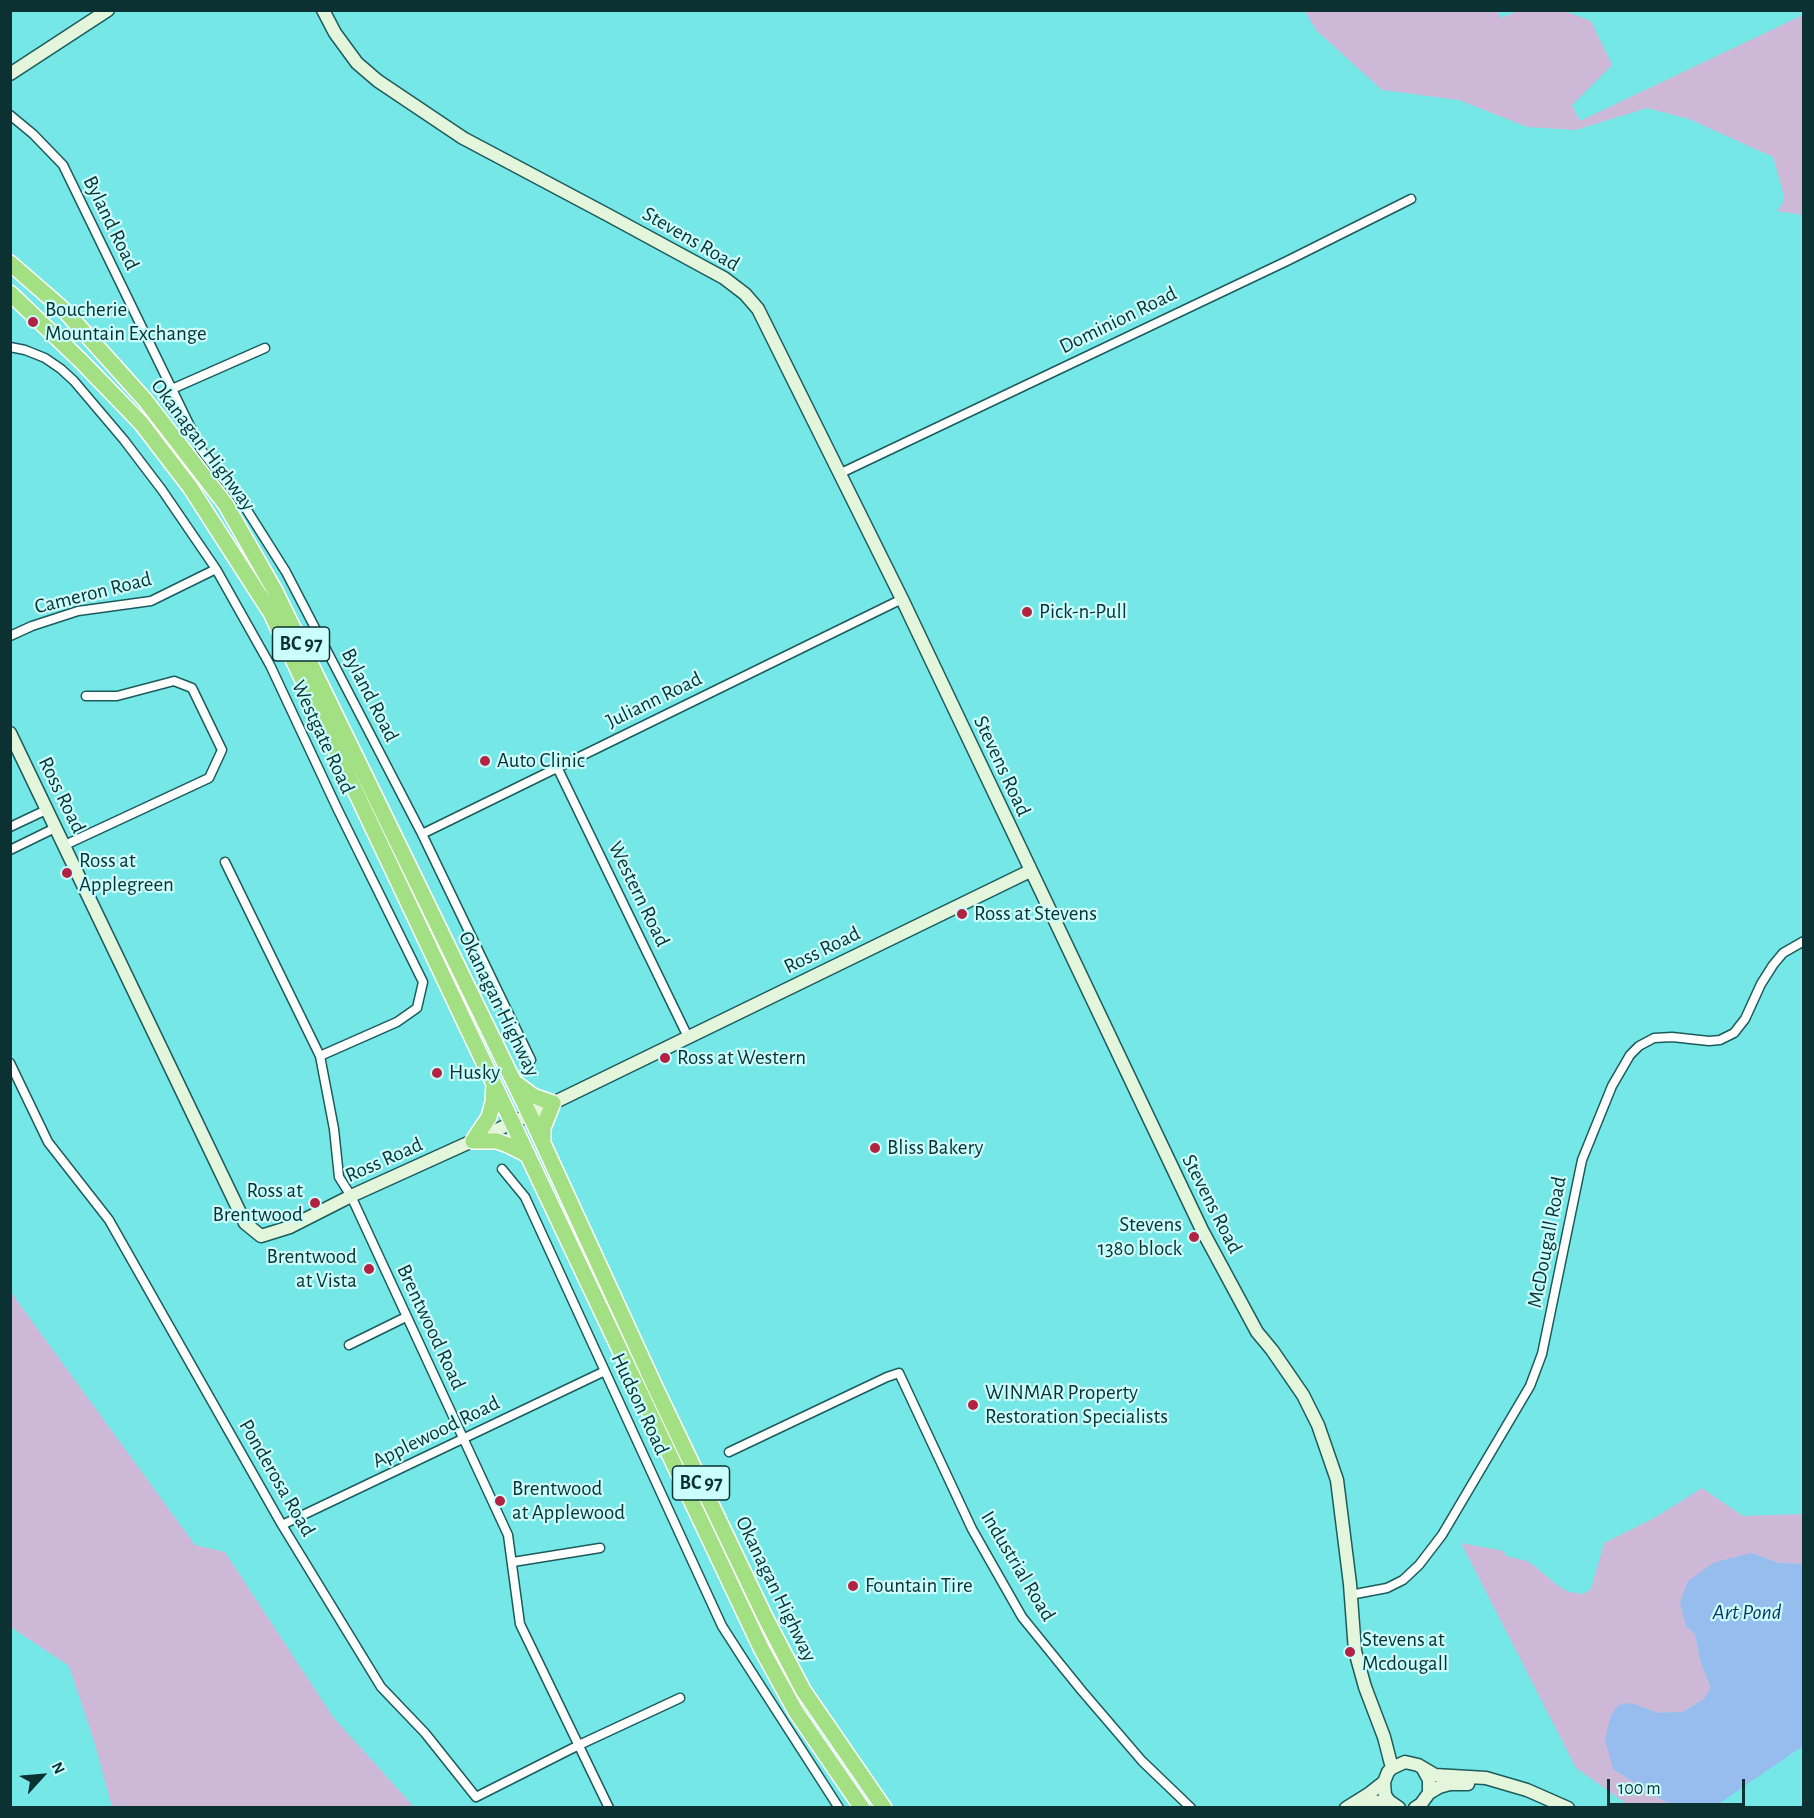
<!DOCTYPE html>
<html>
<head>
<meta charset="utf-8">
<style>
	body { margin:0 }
	#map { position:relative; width:1814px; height:1818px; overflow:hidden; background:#75e7e7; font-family:"Alegreya Sans",sans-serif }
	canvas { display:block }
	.frame { position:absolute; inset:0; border:12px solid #0b3132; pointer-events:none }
	.north { position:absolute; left:12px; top:1746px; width:60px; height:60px; -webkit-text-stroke:4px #cbfefe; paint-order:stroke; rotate:64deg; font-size:16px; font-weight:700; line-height:24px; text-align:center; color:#0b3132 }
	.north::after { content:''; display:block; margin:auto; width:21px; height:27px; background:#0b3132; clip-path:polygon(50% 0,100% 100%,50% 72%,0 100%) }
	.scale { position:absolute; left:1607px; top:1779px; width:138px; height:27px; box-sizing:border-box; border:3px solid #0b3132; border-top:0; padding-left:8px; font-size:18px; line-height:21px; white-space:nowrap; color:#0b3132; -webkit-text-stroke:4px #cbfefe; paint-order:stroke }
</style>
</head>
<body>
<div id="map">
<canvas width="1814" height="1818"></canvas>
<div class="frame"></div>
<div class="north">N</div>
<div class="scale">100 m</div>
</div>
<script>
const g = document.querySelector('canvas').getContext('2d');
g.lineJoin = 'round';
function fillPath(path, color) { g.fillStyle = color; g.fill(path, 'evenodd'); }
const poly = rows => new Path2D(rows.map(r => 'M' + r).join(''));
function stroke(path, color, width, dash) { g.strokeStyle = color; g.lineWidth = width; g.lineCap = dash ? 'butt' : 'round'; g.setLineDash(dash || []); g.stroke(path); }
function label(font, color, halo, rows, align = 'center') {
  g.font = font + ' "Alegreya Sans",sans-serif'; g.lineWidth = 4.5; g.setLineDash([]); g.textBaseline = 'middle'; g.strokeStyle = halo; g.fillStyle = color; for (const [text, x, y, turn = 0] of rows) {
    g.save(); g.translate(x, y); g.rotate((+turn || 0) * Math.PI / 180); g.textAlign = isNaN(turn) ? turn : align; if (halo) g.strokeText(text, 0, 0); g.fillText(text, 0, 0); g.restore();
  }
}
fillPath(poly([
	[1497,10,1501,18,1518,11,1562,10,1591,21,1612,65,1572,105,1580,121,1803,15,1803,215,1777,211,1784,201,1783,192,1773,157,1689,119,1647,108,1576,130,1527,127,1459,100,1382,90,1316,30,1305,11],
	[10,1291,195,1545,225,1552,333,1717,414,1807,112,1807,94,1741,69,1666,11,1627],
	[1702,1488,1743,1516,1803,1514,1803,1564,1778,1563,1751,1553,1686,1626,1695,1634,1701,1663,1711,1688,1704,1699,1683,1712,1658,1713,1630,1703,1613,1769,1674,1807,1631,1807,1576,1768,1461,1543,1504,1551,1506,1556,1527,1561,1537,1568,1557,1585,1569,1592,1583,1594,1591,1589,1604,1543,1656,1517]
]), '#ceb8d8');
fillPath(poly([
	[1751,1553,1778,1563,1803,1564,1803,1746,1714,1807,1674,1807,1613,1769,1605,1740,1611,1715,1619,1705,1631,1703,1658,1713,1683,1712,1704,1699,1711,1688,1701,1663,1695,1634,1686,1626,1680,1602,1688,1581,1715,1562]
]), '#97bdef');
const street = poly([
	[10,115,33,134,63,165,202,451,245,507,286,572,422,834,531,1060],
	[10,347,25,350,45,358,61,369,74,381,124,440,162,490,216,569,270,665,337,808,423,982,417,1008,397,1022,320,1056],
	[172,389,265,348],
	[841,473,1287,261,1411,199],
	[10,636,32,626,78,611,151,601,216,569],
	[557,767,688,1037],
	[10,827,46,810],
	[422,834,902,599],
	[65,845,209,778,222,750,192,688,174,681,117,696,86,696],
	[10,850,55,828],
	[225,862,320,1056,334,1129,339,1177,351,1196,508,1535,520,1624,609,1808],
	[10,1063,48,1142,109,1220,282,1525,381,1687,425,1733,476,1797,579,1745,680,1698],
	[502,1169,525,1197,722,1626,839,1808],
	[349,1345,406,1317],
	[729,1452,887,1377,899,1373,972,1529,1022,1617,1082,1691,1142,1761,1191,1808],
	[282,1525,605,1371],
	[513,1562,600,1548],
	[1350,1595,1387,1588,1403,1580,1419,1565,1442,1535,1530,1386,1542,1354,1582,1160,1612,1086,1630,1055,1639,1046,1654,1038,1672,1037,1709,1041,1720,1040,1734,1033,1745,1019,1761,984,1773,965,1783,953,1804,941]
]);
const secondary = poly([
	[323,10,335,33,357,63,378,81,463,138,608,215,724,278,745,294,758,309,902,599,1202,1230,1257,1332,1272,1350,1303,1395,1318,1425,1337,1480,1350,1584,1355,1651,1365,1687,1384,1737,1392,1768],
	[10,74,108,10],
	[10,733,245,1223,261,1236,290,1227,351,1196,512,1123,1030,871],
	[1429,1793,1439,1787,1450,1784,1468,1784],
	[1346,1808,1370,1793,1384,1782],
	[1364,1808,1375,1802,1389,1801],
	[1399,1808,1389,1801,1385,1795,1384,1782,1388,1772,1392,1768,1405,1762,1418,1765,1435,1775,1486,1778,1527,1790,1568,1808],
	[1415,1808,1421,1804,1429,1793,1429,1780,1423,1769]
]);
const highway = poly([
	[10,263,65,311,145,400,226,505,275,591,530,1115,656,1389,765,1617,803,1690,884,1808],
	[10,293,81,361,141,423,190,487,271,613,761,1648,796,1712,862,1808],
	[517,1084,533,1096,553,1103,543,1128,543,1141],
	[473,1141,489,1117,493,1102,494,1084],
	[473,1141,497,1141,508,1145,528,1155]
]);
stroke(street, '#1c5b5c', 11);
stroke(secondary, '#1c5b5c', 15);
stroke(highway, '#fff', 18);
stroke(street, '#fff', 8);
stroke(secondary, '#e3f5da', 12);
stroke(highway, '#a3df83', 15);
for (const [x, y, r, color] of [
	[33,322,6,"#b42241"],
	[1027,612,6,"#b42241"],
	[485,761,6,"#b42241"],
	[67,873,6,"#b42241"],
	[962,914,6,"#b42241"],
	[665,1058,6,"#b42241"],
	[437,1073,6,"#b42241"],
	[875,1148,6,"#b42241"],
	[315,1203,6,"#b42241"],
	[1194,1237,6,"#b42241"],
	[369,1269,6,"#b42241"],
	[973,1405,6,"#b42241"],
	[500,1501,6,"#b42241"],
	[853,1586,6,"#b42241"],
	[1350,1652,6,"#b42241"]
]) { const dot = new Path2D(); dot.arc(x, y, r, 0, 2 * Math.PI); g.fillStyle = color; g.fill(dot); stroke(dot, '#cbfefe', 2); }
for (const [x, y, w] of [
	[301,644,57],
	[701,1483,57]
]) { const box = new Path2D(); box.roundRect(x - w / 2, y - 17, w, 34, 4.5); g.fillStyle = '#cbfefe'; g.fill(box); stroke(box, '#0b3132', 1.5); }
label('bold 20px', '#0b3132', null, [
	["BC 97",301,644],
	["BC 97",701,1483]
]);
label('21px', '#0b3132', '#cbfefe', [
	["Byland Road",111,223,64],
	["Stevens Road",691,239,30],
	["Dominion Road",1118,320,-26],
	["Okanagan Highway",203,445,53],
	["Cameron Road",93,593,-14],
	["Byland Road",370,695,63],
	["Juliann Road",654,700,-26],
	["Westgate Road",323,737,65],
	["Stevens Road",1002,766,65],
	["Ross Road",62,795,64],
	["Western Road",639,894,64],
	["Ross Road",822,950,-26],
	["Okanagan Highway",499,1004,64],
	["Ross Road",384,1160,-24],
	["Stevens Road",1212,1204,63],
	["McDougall Road",1547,1242,-79],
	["Brentwood Road",431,1327,65],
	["Hudson Road",640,1404,65],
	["Applewood Road",436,1432,-26],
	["Ponderosa Road",277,1478,60],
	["Industrial Road",1018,1566,59],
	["Okanagan Highway",776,1589,64]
]);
label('21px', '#0b3132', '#cbfefe', [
	["Boucherie",45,310],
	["Mountain Exchange",45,334],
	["Pick-n-Pull",1039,612],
	["Auto Clinic",497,761],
	["Ross at",79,861],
	["Applegreen",79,885],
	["Ross at Stevens",974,914],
	["Ross at Western",677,1058],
	["Husky",449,1073],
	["Bliss Bakery",887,1148],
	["Ross at",303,1191,"right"],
	["Brentwood",303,1215,"right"],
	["Stevens",1182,1225,"right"],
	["1380 block",1182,1249,"right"],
	["Brentwood",357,1257,"right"],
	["at Vista",357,1281,"right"],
	["WINMAR Property",985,1393],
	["Restoration Specialists",985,1417],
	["Brentwood",512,1489],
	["at Applewood",512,1513],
	["Fountain Tire",865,1586],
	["Stevens at",1362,1640],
	["Mcdougall",1362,1664]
], 'left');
label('italic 22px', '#0c325f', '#cbfefe', [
	["Art Pond",1747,1612]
]);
</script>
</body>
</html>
